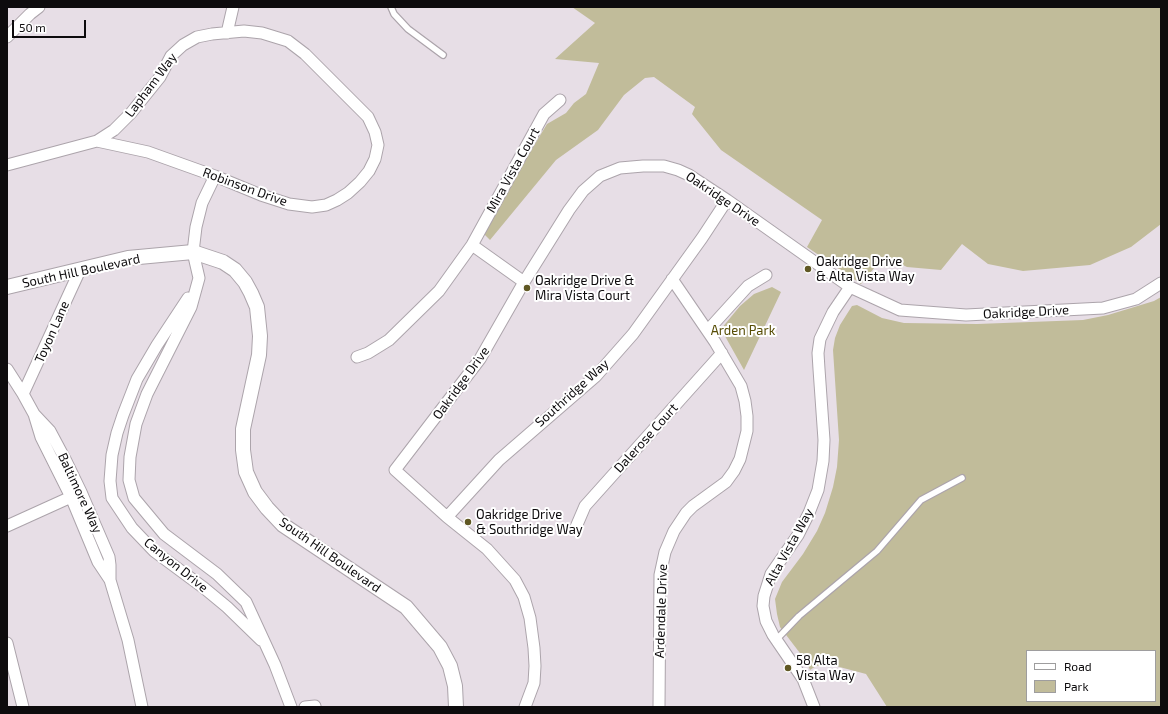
<!DOCTYPE html>
<html>
<head>
<meta charset="utf-8">
<style>
	body { margin:0 }
	#map { position:relative; width:1168px; height:714px; overflow:hidden; background:#e7dee6; font-family:"Exo 2",sans-serif }
	canvas { display:block }
	.frame { position:absolute; inset:0; border:8px solid #0d0b0d; pointer-events:none }
	.legend { position:absolute; left:1026px; top:650px; width:130px; height:52px; box-sizing:border-box; background:#fff; border:1px solid #9e9d9e; margin:0; padding:5px 7px; list-style:none; font-size:12px; color:#0d0b0d }
	.legend li { display:flex; align-items:center; gap:8px; height:20px }
	.legend b { width:20px; border:1px solid #9e9d9e }
	.scale { position:absolute; left:12px; top:20px; width:74px; height:18px; box-sizing:border-box; border:2px solid #0d0b0d; border-top:0; padding-left:5px; font-size:12px; line-height:14px; white-space:nowrap; color:#0d0b0d; -webkit-text-stroke:3px #fff; paint-order:stroke }
</style>
</head>
<body>
<div id="map">
<canvas width="1168" height="714"></canvas>
<div class="frame"></div>
<ul class="legend">
<li><b style="height:5px;background:#fff"></b>Road</li>
<li><b style="height:11px;background:#c1bc9a"></b>Park</li>
</ul>
<div class="scale">50 m</div>
</div>
<script>
const g = document.querySelector('canvas').getContext('2d');
g.lineJoin = 'round';
function fillPath(path, color) { g.fillStyle = color; g.fill(path, 'evenodd'); }
const poly = rows => new Path2D(rows.map(r => 'M' + r).join(''));
function stroke(path, color, width, dash) { g.strokeStyle = color; g.lineWidth = width; g.lineCap = dash ? 'butt' : 'round'; g.setLineDash(dash || []); g.stroke(path); }
function label(font, color, halo, rows, align = 'center') {
  g.font = font + ' "Exo 2",sans-serif'; g.lineWidth = 4; g.setLineDash([]); g.textBaseline = 'middle'; g.strokeStyle = halo; g.fillStyle = color; for (const [text, x, y, turn = 0] of rows) {
    g.save(); g.translate(x, y); g.rotate((+turn || 0) * Math.PI / 180); g.textAlign = isNaN(turn) ? turn : align; if (halo) g.strokeText(text, 0, 0); g.fillText(text, 0, 0); g.restore();
  }
}
fillPath(poly([
	[572,7,1161,7,1161,224,1131,247,1090,265,1023,271,988,264,962,244,941,270,907,267,884,256,861,284,807,247,822,220,721,150,692,114,695,107,654,77,645,78,624,95,598,130,556,160,490,240,482,232,547,124,566,113,574,103,586,94,599,63,555,59,595,23],
	[772,287,781,292,744,370,721,329,740,306,754,294],
	[1161,297,1161,707,887,707,866,674,832,665,816,666,810,670,806,661,780,627,777,614,775,599,782,582,803,554,817,531,825,513,833,487,837,467,839,440,833,350,835,338,840,325,852,306,857,305,882,318,904,323,977,324,1083,320,1108,315,1154,301],
	[1027,651,1155,651,1155,701,1027,701]
]), '#c1bc9a');
const service = poly([
	[391,7,394,14,408,29,443,55],
	[776,640,799,616,877,551,921,500,962,478]
]);
const minor = poly([
	[227,33,233,7],
	[7,37,30,14,39,7],
	[7,165,97,141,114,130,131,113,160,77,171,56,183,45,197,37,212,34,244,31,262,33,288,41,305,54,368,117,375,132,378,145,375,159,369,171,360,182,348,193,337,200,326,205,312,207,289,204,261,195,215,176,148,152,97,141],
	[215,176,202,203,196,227,193,252,199,278,191,307,147,394,136,424,130,457,129,480,134,498,164,534,217,574,246,602,275,665,291,707],
	[472,245,524,282],
	[188,298,157,345,137,379,123,415,117,433,112,455,110,481,112,498,132,528,154,551,204,588,227,607,261,640],
	[708,330,748,286,766,275],
	[357,357,368,353,389,340,439,291,472,245,544,114,560,100],
	[7,369,23,394,34,414,41,437,71,497,98,562,110,580],
	[23,394,80,270],
	[34,414,50,431,66,461,81,492,109,557,110,565,110,580,128,640,142,707],
	[447,517,499,460,596,376,633,334,702,238,727,200],
	[7,526,71,497],
	[576,527,585,506,722,353],
	[7,643,23,707],
	[305,707,315,706],
	[525,707,534,683,535,666,534,648,530,618,524,597,515,580,487,549,447,517,395,470,480,359,524,282,569,210,583,191,600,176,620,168,643,166,664,166,678,170,689,175,727,200,850,287,900,310,966,315,1103,308,1136,299,1161,283],
	[659,707,660,575,665,552,674,531,686,513,693,506,726,482,734,471,740,459,747,431,747,416,745,401,741,386,715,342,672,279],
	[814,707,803,679,773,635,766,621,763,606,764,596,771,574,798,535,809,513,818,490,823,461,824,440,819,369,818,353,820,339,833,312,850,287]
]);
const tertiary = poly([
	[7,287,128,258,193,252,223,262,235,270,245,282,251,293,257,307,260,336,259,355,243,429,243,450,246,472,255,492,267,508,283,525,406,607,440,647,450,666,455,686,456,707]
]);
stroke(service, '#aca4ab', 8);
stroke(minor, '#aca4ab', 13);
stroke(tertiary, '#aca4ab', 16);
stroke(service, '#fff', 5.5);
stroke(minor, '#fff', 11);
stroke(tertiary, '#fff', 14);
for (const [x, y, r, color] of [
	[808,269,4,"#605824"],
	[527,288,4,"#605824"],
	[468,522,4,"#605824"],
	[788,668,4,"#605824"]
]) { const dot = new Path2D(); dot.arc(x, y, r, 0, 2 * Math.PI); g.fillStyle = color; g.fill(dot); stroke(dot, '#fff', 1.5); }
label('13px', '#0d0b0d', '#fff', [
	["Lapham Way",151,85,-53],
	["Mira Vista Court",513,170,-61],
	["Robinson Drive",245,187,20],
	["Oakridge Drive",723,199,34],
	["South Hill Boulevard",81,271,-12],
	["Oakridge Drive",1026,312,-3],
	["Toyon Lane",52,332,-66],
	["Oakridge Drive",461,383,-54],
	["Southridge Way",572,393,-42],
	["Dalerose Court",646,438,-48],
	["Baltimore Way",80,493,65],
	["Alta Vista Way",789,547,-61],
	["South Hill Boulevard",330,555,35],
	["Canyon Drive",176,565,39],
	["Ardendale Drive",661,611,-88]
]);
label('13px', '#0d0b0d', '#fff', [
	["Oakridge Drive",816,262],
	["& Alta Vista Way",816,277],
	["Oakridge Drive &",535,281],
	["Mira Vista Court",535,296],
	["Oakridge Drive",476,515],
	["& Southridge Way",476,530],
	["58 Alta",796,661],
	["Vista Way",796,676]
], 'left');
label('13px', '#574d05', '#fff', [
	["Arden Park",743,331]
]);
</script>
</body>
</html>
